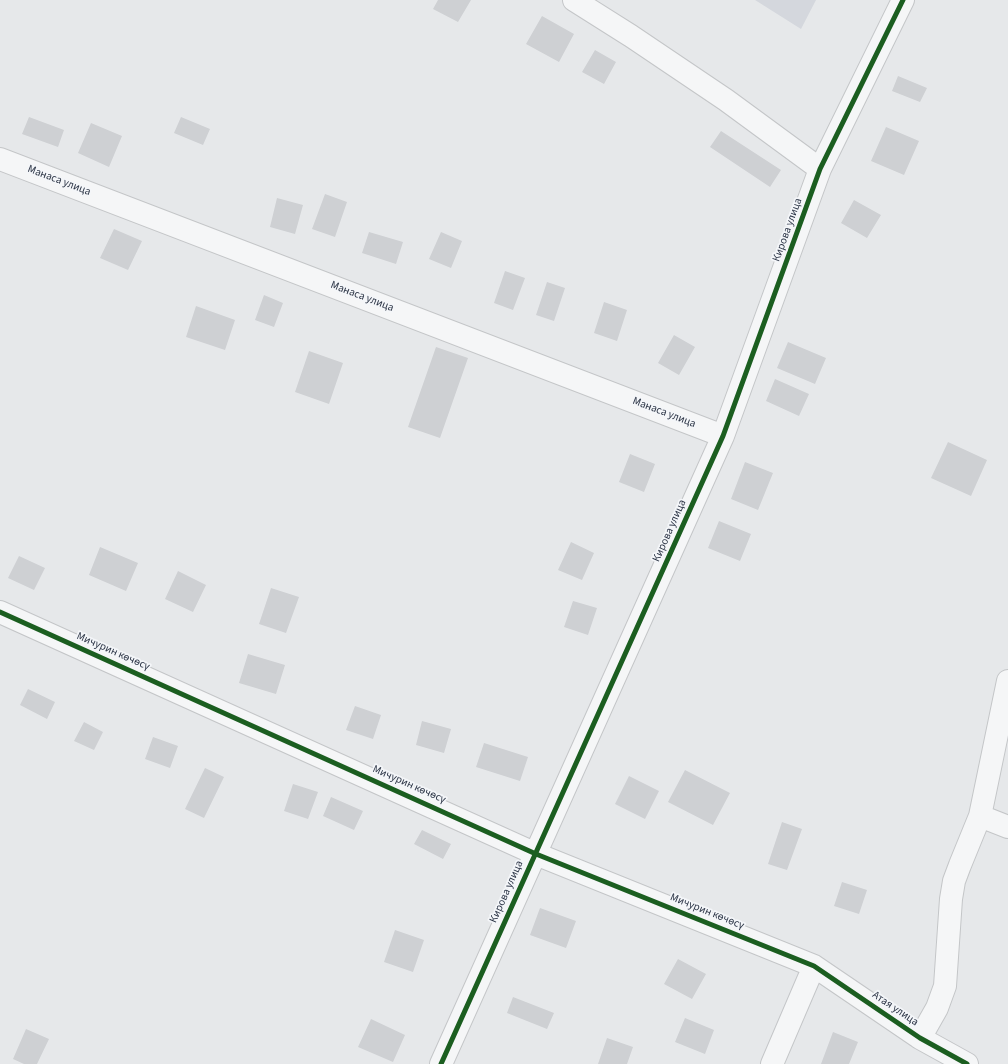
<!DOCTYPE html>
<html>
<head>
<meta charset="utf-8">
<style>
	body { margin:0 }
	canvas { display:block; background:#e6e8ea }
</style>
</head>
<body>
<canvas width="1008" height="1064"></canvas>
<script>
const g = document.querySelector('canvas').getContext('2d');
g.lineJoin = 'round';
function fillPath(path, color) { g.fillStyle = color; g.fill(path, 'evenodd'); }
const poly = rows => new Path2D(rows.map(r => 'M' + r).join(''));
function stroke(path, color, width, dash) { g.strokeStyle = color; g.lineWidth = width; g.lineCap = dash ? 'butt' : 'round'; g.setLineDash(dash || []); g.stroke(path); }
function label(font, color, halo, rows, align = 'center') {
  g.font = font + ' "Source Sans 3",sans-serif'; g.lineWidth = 3.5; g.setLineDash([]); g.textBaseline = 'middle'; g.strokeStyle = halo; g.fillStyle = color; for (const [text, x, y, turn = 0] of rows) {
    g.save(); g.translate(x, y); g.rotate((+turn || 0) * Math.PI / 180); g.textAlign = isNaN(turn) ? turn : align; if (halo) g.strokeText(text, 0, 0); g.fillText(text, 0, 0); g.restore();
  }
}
fillPath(poly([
	[755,0,816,0,801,29]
]), '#d4d7dd');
fillPath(poly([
	[438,0,471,0,458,22,433,9],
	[542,16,574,34,559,62,526,44],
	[595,50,616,62,604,84,582,72],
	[898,76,927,88,920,102,892,91],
	[29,117,64,130,58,147,22,134],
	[181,117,210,129,203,145,174,133],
	[91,123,122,136,109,167,78,153],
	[886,127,919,141,904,175,871,161],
	[721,131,781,170,770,187,710,147],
	[325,194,347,202,335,237,312,229],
	[277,198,303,205,295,234,270,227],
	[854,200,881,215,867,238,841,223],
	[114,229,142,241,128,270,100,258],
	[369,232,403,242,396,264,362,253],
	[441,232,462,241,451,268,429,259],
	[505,271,525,278,513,310,494,303],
	[547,282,565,288,554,321,536,315],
	[264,295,283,303,274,327,255,320],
	[604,302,627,310,617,341,594,333],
	[196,306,235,320,225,350,186,337],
	[674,335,695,347,679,375,658,363],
	[788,342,826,358,815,384,777,368],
	[436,347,468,358,440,438,408,427],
	[309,351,343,363,329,404,295,392],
	[775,379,809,394,799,416,766,401],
	[948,442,987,460,971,496,931,478],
	[630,454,655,464,644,492,619,482],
	[745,462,773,473,758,510,731,499],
	[719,521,751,534,740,561,708,548],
	[571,542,594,553,582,580,558,570],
	[100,547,138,563,126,591,89,575],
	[19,556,45,568,34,590,8,578],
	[178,571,206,585,193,612,165,599],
	[271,588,299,597,286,633,259,624],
	[573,601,597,608,588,635,564,627],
	[248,654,285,665,276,694,239,683],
	[28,689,55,702,47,719,20,705],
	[355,706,381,715,373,739,346,730],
	[422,721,451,729,444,753,416,745],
	[84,722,103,732,94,750,74,741],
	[153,737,178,746,170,768,145,759],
	[484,743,528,757,520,781,476,767],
	[205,768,224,777,204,818,185,809],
	[685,770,730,793,713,825,668,802],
	[629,776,659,791,645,819,615,804],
	[293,784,318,792,308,819,284,811],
	[331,797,363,811,354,830,323,816],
	[782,822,802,829,787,870,768,864],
	[422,830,451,844,443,859,414,844],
	[842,882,867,890,859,914,834,906],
	[540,908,576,921,566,948,530,935],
	[395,930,424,940,413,972,384,962],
	[678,959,706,974,692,999,664,984],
	[513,997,554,1013,547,1029,507,1013],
	[685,1018,714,1030,705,1054,675,1042],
	[371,1019,405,1035,393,1062,358,1047],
	[26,1029,49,1039,37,1064,24,1064,13,1059],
	[833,1032,858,1042,849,1064,821,1064],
	[607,1038,633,1047,627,1064,598,1064]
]), '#ced0d3');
const street = poly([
	[574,0,631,36,726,100,820,169],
	[0,159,723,436],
	[0,612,536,854,814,966,920,1038,967,1064],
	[980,816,1008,827],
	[920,1038,937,1008,945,986,951,899,954,881,960,865,980,816,1008,681],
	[441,1064,723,436,820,169,903,0],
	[772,1064,814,966]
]);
stroke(street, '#c4c6c8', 24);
stroke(street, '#f5f6f7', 22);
stroke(poly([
	[0,612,536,854,814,966,920,1038,967,1064],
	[441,1064,723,436,820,169,903,0]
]), '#1b5e20', 5);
label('11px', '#2b3445', '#f4f6f9', [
	["Манаса улица",59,181,21],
	["Кирова улица",788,230,-70],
	["Манаса улица",362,297,21],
	["Манаса улица",664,413,21],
	["Кирова улица",670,531,-66],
	["Мичурин көчөсү",113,652,24],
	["Мичурин көчөсү",409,785,24],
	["Кирова улица",507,892,-66],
	["Мичурин көчөсү",707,912,22],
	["Атая улица",895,1009,34]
]);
</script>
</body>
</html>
